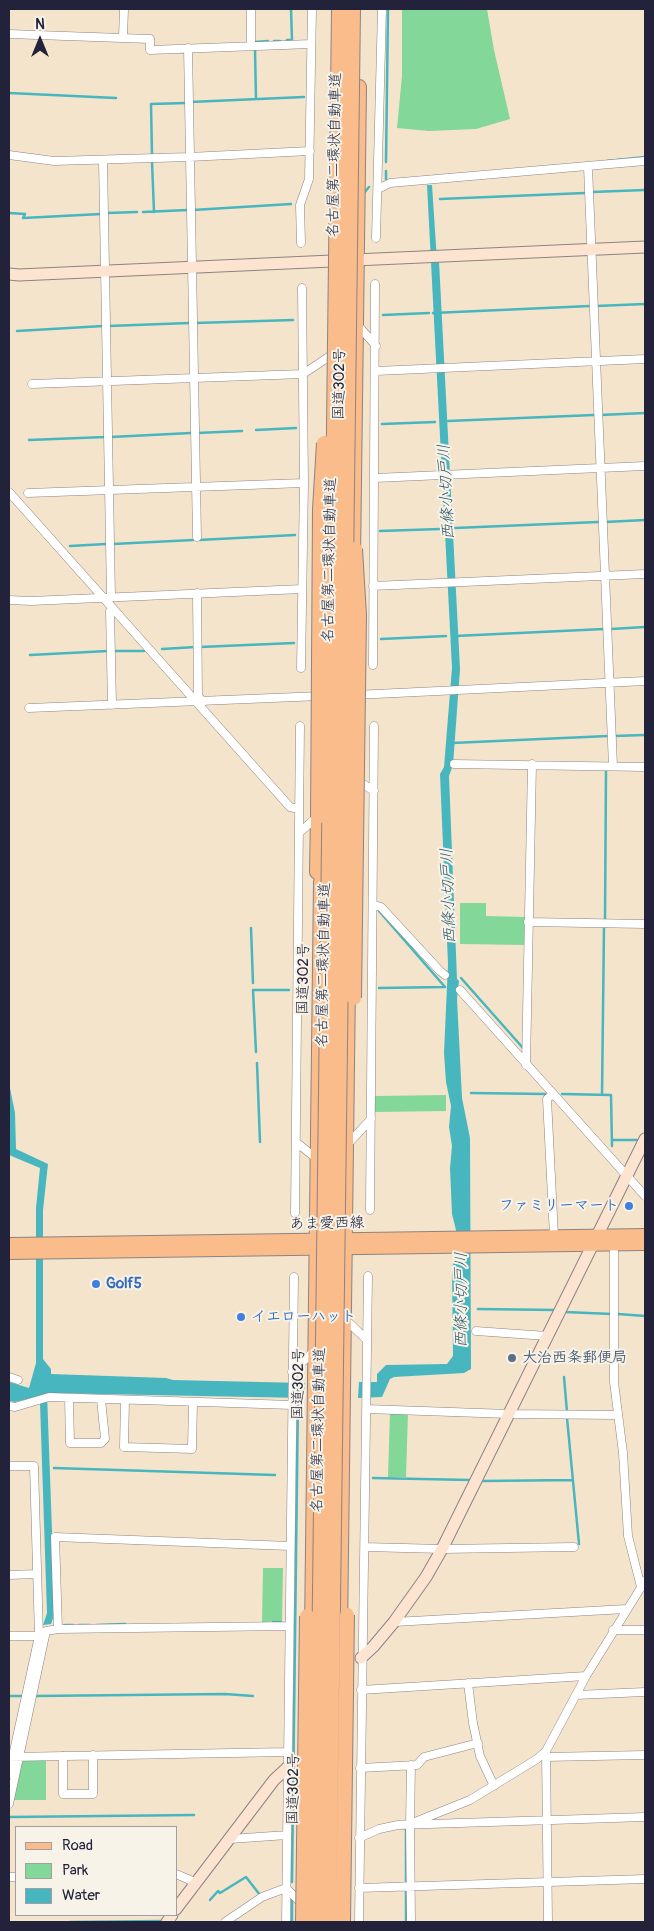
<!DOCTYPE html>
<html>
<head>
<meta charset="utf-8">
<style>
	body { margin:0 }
	#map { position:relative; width:654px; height:1931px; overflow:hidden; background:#f5e4cc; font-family:Pangolin,sans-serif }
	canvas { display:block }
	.frame { position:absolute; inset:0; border:10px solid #22223b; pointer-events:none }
	.legend { position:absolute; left:15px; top:1826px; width:162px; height:90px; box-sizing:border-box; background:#f7f3e8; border:1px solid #a29fa3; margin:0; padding:6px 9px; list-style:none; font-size:15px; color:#22223b }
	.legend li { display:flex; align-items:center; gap:10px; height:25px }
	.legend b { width:25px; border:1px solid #a29fa3 }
	.north { position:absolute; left:15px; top:15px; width:50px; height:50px; -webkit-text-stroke:4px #f7f3e8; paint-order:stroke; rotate:0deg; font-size:14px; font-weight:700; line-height:20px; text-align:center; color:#22223b }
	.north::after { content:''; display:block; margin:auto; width:18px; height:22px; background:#22223b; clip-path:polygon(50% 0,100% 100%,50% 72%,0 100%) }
</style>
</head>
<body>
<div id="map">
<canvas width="654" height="1931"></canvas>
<div class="frame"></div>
<ul class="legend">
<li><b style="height:6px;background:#f9bc8a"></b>Road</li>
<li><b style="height:14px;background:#83d798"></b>Park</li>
<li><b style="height:14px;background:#47b6bf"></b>Water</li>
</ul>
<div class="north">N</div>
</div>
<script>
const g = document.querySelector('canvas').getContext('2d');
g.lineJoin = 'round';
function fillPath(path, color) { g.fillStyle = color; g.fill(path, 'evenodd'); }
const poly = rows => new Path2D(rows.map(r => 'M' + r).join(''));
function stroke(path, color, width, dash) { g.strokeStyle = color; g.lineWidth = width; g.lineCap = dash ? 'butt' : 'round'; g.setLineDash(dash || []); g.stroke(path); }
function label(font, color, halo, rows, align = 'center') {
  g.font = font + ' Pangolin,"Klee One",sans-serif'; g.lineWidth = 4; g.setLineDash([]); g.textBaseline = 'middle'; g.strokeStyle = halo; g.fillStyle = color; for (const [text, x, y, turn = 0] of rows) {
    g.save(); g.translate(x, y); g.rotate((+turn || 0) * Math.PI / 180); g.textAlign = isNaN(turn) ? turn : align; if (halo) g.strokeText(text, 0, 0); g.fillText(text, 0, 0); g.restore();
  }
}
fillPath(poly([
	[402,9,487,9,494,50,510,119,476,129,429,131,397,128,402,76],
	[460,903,486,903,486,916,525,917,524,945,460,944],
	[446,1095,446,1111,375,1112,375,1096],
	[390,1412,408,1412,406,1477,388,1477],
	[263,1568,283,1568,282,1621,262,1622],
	[22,1760,46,1760,46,1800,13,1800]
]), '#83d798');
fillPath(poly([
	[427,185,432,185,437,261,439,261,460,669,453,765,449,776,457,979,459,981,457,999,462,1098,470,1138,471,1369,464,1373,394,1377,390,1379,382,1397,358,1398,359,1382,377,1382,377,1374,386,1365,447,1364,453,1356,452,1269,456,1249,456,1230,452,1214,450,1168,452,1146,449,1127,451,1106,446,1082,444,1053,448,964,440,774,444,767,452,668],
	[9,1083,15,1113,16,1149,48,1164,43,1210,43,1359,51,1369,51,1374,166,1378,173,1380,305,1383,304,1398,47,1393,55,1613,51,1624,43,1625,47,1613,40,1403,35,1397,15,1402,9,1401,9,1382,29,1388,36,1363,36,1208,40,1168,9,1155]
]), '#47b6bf');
stroke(poly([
	[287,40,292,40,291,9],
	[274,41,280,41],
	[255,42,268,41],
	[255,49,256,99],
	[9,93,116,98],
	[190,102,304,97],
	[152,155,151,104,186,103],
	[607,161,645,157],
	[152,162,154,212],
	[386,162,388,9],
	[386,179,386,171],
	[592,192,645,190],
	[364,193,369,187],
	[440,199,585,193],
	[193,210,291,204],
	[143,212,188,210],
	[9,213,25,214,23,218,101,214],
	[107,213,137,212],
	[596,306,645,304],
	[433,313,590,306],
	[383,315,429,313],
	[195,323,293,320],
	[109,326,189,323],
	[17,331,103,326],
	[600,415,645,413],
	[448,421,594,415],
	[382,424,435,422],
	[256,430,296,428],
	[197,433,242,431],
	[111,437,191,433],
	[29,440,105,437,105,434],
	[605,522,645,520],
	[455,528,598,522],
	[380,531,440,529],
	[199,540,295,535],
	[113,544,193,540],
	[70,546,106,544],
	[611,629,645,627],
	[455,636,604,629],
	[381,639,446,636],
	[200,647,294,643],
	[162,649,196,647],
	[114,651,144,651],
	[30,655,108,651],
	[614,736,645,735],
	[452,743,608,736],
	[379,911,445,987],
	[605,920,606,769],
	[251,928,253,983],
	[461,978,523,1048],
	[379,988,445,987],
	[256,1052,253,990,289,990],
	[257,1063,260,1142],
	[471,1093,545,1094],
	[562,1094,611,1095,612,1146],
	[602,1095,604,927],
	[612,1140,637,1140],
	[478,1309,555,1310],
	[565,1312,612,1314],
	[618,1314,645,1316],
	[564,1377,567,1412],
	[567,1418,579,1544],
	[54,1468,275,1475],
	[373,1478,470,1480],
	[481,1481,573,1480],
	[273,1622,281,1622],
	[65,1625,73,1625],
	[79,1625,90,1625],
	[96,1625,125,1624],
	[9,1696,22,1696],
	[35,1696,225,1694,253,1696],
	[9,1817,194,1815],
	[406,1828,406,1881],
	[292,1882,298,1396],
	[406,1891,406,1922],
	[210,1900,218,1891,220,1893,246,1877,260,1895],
	[70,1922,162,1921],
	[292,1922,292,1900]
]), '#47b6bf', 2.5);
const street = poly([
	[251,9,251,46],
	[9,34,150,39,150,50,311,44],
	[123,38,124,9],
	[188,48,197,537],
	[9,155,54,161,189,157,310,151],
	[103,160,111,597],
	[588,167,613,766],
	[378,189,390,183,645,161],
	[376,238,382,9],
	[301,243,300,205,309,179,312,9],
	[357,324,376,346],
	[376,371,645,359],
	[32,384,303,374,336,352],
	[375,478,645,466],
	[9,492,290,807,299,809],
	[28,493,304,483],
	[373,586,645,574],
	[197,593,198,696,203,702],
	[9,600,31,601,302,589],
	[373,665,375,284],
	[301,668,304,483,302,288],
	[355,695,645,681],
	[112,705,110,611,113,609],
	[29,708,321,696],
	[454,764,645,767],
	[355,779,374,791],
	[299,833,318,816],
	[374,905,381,907,440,971,445,975],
	[528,922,645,924],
	[460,990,645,1196],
	[526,1065,532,764],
	[553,1094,547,1099,554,1236],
	[296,1142,317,1159],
	[347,1145,371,1119],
	[370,1210,374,726],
	[295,1213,300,726],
	[614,1245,614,1382,623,1453,628,1536,641,1587],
	[344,1318,367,1340],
	[476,1331,547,1336],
	[292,1372,314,1351],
	[9,1377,18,1380],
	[69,1398,70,1443,101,1443,105,1439,101,1399],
	[125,1400,124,1447,192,1449,193,1402],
	[9,1406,15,1407,49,1397,292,1405],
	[366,1409,509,1414,618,1415],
	[9,1466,34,1466,39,1636,9,1774],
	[365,1547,442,1549,574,1547],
	[9,1575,37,1574],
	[394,1622,626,1609],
	[58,1629,55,1537,290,1546],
	[613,1630,645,1630],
	[9,1636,39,1636,46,1631,58,1629,289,1626],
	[468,1683,473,1723,480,1756,494,1786],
	[361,1690,586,1676],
	[576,1695,645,1692],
	[63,1756,63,1794,93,1794,93,1755],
	[10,1757,288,1752],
	[545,1757,645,1755],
	[360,1768,417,1765,424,1757,478,1743],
	[9,1804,46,1631],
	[410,1824,411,1765],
	[359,1838,379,1829,398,1825,645,1817],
	[230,1839,287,1835],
	[176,1874,197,1883],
	[9,1877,16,1877],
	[359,1888,645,1879],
	[225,1922,262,1897,286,1888,303,1905],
	[286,1922,294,1277],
	[359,1922,368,1276],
	[411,1922,410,1824,470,1800,537,1759,546,1751],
	[548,1922,546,1751,586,1676,645,1581]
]);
const secondary = poly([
	[9,274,19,275,645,247],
	[361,1658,373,1647,394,1622,426,1577,442,1549,645,1139],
	[176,1909,274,1780,288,1767],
	[167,1922,172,1915]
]);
const primary = poly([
	[9,1244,645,1235],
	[9,1253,645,1244]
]);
const highway = poly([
	[353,560,359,87],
	[317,872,318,817],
	[312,1630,321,882,325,859],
	[340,1633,348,984]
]);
stroke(street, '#8c8384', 9);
stroke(secondary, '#8c8384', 13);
stroke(primary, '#8c8384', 14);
stroke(highway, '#8c8384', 16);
stroke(street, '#fff', 8);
stroke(secondary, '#fde4d0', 11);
stroke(primary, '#f9bc8a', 12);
stroke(highway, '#f9bc8a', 14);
const highwayBridge = poly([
	[318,817,320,509,324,443],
	[354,998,359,615,355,549],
	[303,1922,307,1616],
	[316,1922,339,9],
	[329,1922,353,9],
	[343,1922,347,1615]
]);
stroke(highwayBridge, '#8c8384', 16, []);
stroke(highwayBridge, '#f9bc8a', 14);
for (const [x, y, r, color] of [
	[629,1206,5,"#3f7fe0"],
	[96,1284,5,"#3f7fe0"],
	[241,1317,5,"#3f7fe0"],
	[512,1358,5,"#5c6f8a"]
]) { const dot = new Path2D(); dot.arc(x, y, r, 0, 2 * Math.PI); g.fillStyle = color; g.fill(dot); stroke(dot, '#f7f3e8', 2); }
label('15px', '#22223b', '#f7f3e8', [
	["名古屋第二環状自動車道",335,155,-89],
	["国道302号",340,384,-89],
	["名古屋第二環状自動車道",330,560,-89],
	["名古屋第二環状自動車道",324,965,-89],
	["国道302号",304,979,-89],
	["あま愛西線",327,1224,-1],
	["国道302号",299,1384,-89],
	["名古屋第二環状自動車道",319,1430,-89],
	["国道302号",294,1789,-89]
]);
label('bold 15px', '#366cbe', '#f7f3e8', [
	["ファミリーマート",619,1206,"right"],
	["Golf5",106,1284],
	["イエローハット",251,1317]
], 'left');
label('bold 15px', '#4e5e75', '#f7f3e8', [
	["大治西条郵便局",522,1358]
], 'left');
label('italic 16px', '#2f5669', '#f7f3e8', [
	["西條小切戸川",447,492,-93],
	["西條小切戸川",449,896,-92],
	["西條小切戸川",462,1300,-90]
]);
</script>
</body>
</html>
